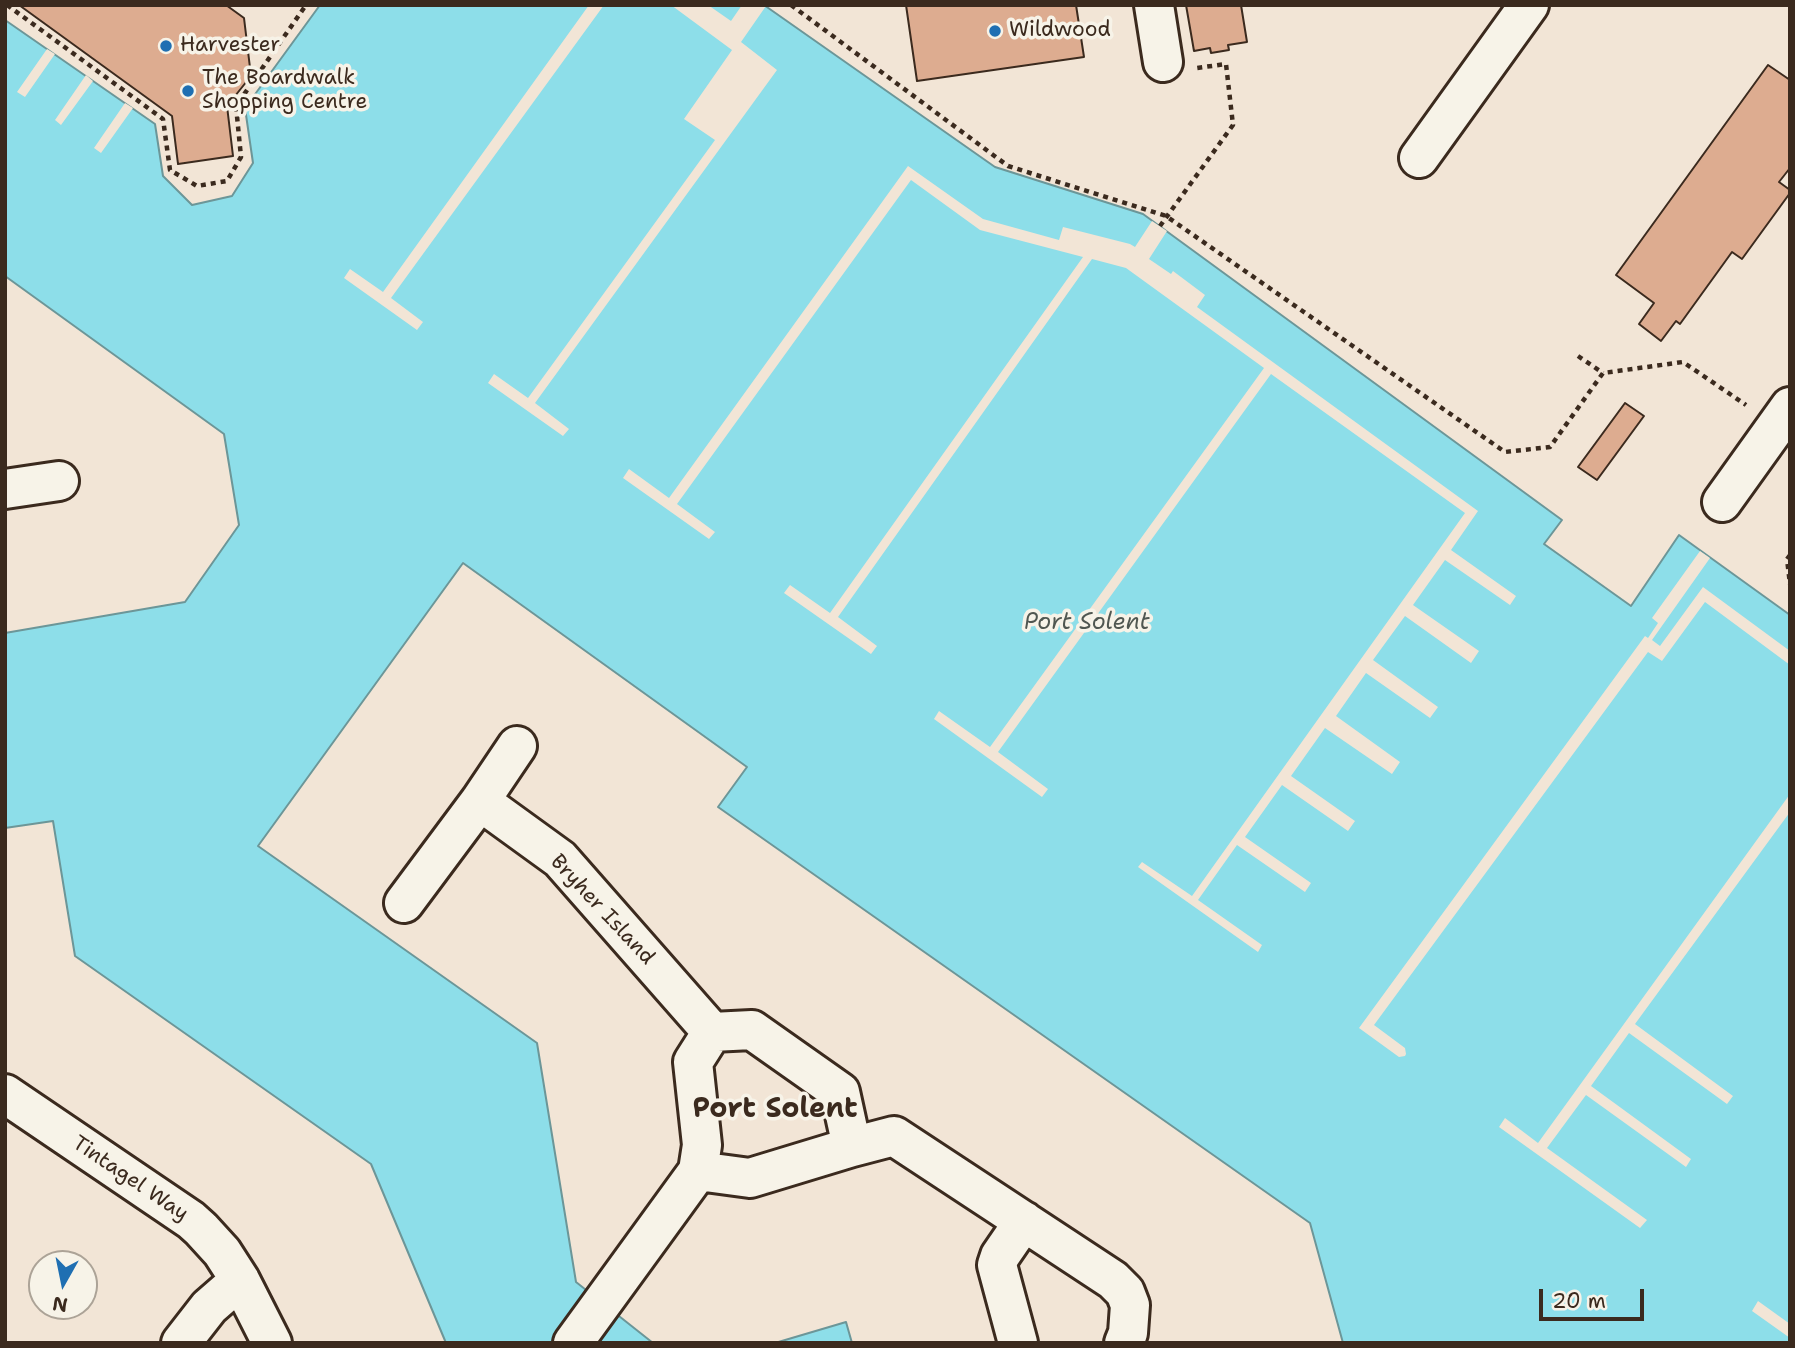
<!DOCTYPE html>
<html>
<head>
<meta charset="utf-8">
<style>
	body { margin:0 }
	#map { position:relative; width:1795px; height:1348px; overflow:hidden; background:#f2e5d6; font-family:"Shantell Sans",sans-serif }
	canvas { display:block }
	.frame { position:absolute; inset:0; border:7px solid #3b2a1e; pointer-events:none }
	.north { position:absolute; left:28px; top:1250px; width:70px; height:70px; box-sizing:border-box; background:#f7f3e8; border:2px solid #aca397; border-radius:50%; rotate:189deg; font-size:19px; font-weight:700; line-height:28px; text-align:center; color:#3b2a1e }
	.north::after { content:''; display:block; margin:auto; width:24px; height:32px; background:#1f6fb2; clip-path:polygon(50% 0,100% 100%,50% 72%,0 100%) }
	.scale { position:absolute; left:1539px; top:1289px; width:105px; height:32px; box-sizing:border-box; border:4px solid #3b2a1e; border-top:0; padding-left:9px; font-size:21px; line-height:24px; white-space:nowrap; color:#3b2a1e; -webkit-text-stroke:5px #f7f3e8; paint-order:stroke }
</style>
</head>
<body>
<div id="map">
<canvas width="1795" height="1348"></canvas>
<div class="frame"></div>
<div class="north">N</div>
<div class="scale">20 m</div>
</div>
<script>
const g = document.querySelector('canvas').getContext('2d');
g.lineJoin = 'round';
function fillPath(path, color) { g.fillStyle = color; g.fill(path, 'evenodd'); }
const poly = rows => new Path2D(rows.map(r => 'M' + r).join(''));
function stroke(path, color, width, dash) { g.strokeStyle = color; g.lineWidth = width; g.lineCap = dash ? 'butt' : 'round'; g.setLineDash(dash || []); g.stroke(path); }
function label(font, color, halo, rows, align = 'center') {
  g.font = font + ' "Shantell Sans",sans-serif'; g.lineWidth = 7; g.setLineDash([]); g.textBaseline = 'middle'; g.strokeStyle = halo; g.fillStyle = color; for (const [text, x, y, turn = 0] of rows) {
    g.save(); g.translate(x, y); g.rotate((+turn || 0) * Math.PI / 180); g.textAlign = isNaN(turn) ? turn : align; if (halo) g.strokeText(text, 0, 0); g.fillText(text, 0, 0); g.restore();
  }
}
const water = poly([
	[320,5,764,5,995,167,1143,214,1562,520,1544,544,1631,606,1679,535,1790,615,1790,1343,1343,1343,1310,1223,718,807,747,767,463,563,258,846,537,1043,576,1282,653,1343,446,1343,371,1164,75,956,53,821,5,828,5,633,185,602,239,525,224,434,5,276,5,20,155,124,163,176,192,205,232,196,253,163,245,108,320,5],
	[846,1322,852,1343,775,1343,846,1322]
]);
fillPath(water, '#8ddee9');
stroke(water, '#6c9698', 2);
fillPath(poly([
	[589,5,604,5,391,298,423,322,417,330,344,278,350,269,383,292],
	[671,5,708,5,731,21,742,5,764,5,766,6,741,42,777,70,535,403,569,429,563,436,488,383,494,374,528,398,715,140,684,119,732,50],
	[47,49,55,54,25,97,17,92],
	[86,75,93,81,61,125,55,120],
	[125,103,133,108,101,153,94,148],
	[908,166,983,219,1059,240,1063,227,1130,244,1135,247,1152,221,1167,231,1149,259,1171,274,1173,271,1205,295,1197,307,1478,511,1451,550,1516,596,1510,605,1445,560,1413,605,1479,651,1471,663,1405,616,1373,660,1438,707,1430,718,1366,673,1336,716,1400,762,1392,774,1325,728,1291,776,1355,821,1348,831,1282,785,1245,837,1311,883,1305,892,1237,845,1198,900,1262,945,1258,952,1138,867,1142,862,1192,896,1465,513,1271,374,998,752,1048,789,1042,797,934,719,939,711,990,747,1264,368,1126,268,1092,259,838,617,877,646,871,654,784,593,790,585,830,613,1083,257,980,230,911,180,677,504,715,532,709,539,623,478,629,469,669,498],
	[1700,551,1710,558,1652,640,1660,646,1703,587,1790,651,1790,665,1705,602,1662,661,1648,652,1374,1025,1405,1048,1406,1054,1405,1056,1399,1057,1359,1028,1645,636,1648,638,1658,623,1652,618],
	[1790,794,1790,812,1635,1024,1733,1096,1727,1104,1629,1033,1591,1086,1691,1159,1686,1167,1586,1095,1547,1148,1647,1220,1640,1228,1499,1127,1505,1118,1538,1143],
	[1758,1301,1790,1324,1790,1338,1752,1311]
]), '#f2e5d6');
const building = poly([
	[19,5,226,5,244,18,251,76,227,106,233,156,178,164,172,116,19,5],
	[906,5,1076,5,1084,57,917,81,906,5],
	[1186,5,1241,5,1247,42,1228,45,1229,50,1211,53,1210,48,1194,51,1186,5],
	[1768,65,1790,80,1790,168,1779,182,1790,190,1790,193,1742,259,1732,252,1680,324,1676,321,1661,341,1639,324,1654,303,1616,275,1768,65],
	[1625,403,1644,416,1597,480,1578,467,1625,403]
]);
fillPath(building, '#ddac90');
stroke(building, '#3b2a1e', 2);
const minor = poly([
	[1154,5,1163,62],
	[1419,158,1529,5],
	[5,489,59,481],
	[1722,502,1790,407],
	[480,801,560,859,712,1032],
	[404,903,480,801,517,746],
	[5,1094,191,1220,201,1229,222,1252,240,1280,272,1343],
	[698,1171,750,1178,852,1147,894,1136,1113,1280,1125,1292,1130,1305,1128,1333,1124,1343],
	[181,1343,209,1307,240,1280],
	[573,1343,698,1171,702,1145,693,1062,712,1032,752,1030,840,1092,852,1147],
	[1018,1343,997,1265,1000,1256,1024,1221]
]);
stroke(minor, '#3b2a1e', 44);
stroke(poly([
	[7,5,163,119,170,170,197,186,227,181,241,157,236,106,306,5],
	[791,5,1008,166,1166,216,1505,452,1550,447,1603,373,1683,362,1746,405],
	[1160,226,1233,125,1226,64,1197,68],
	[1578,356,1603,373],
	[1790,555,1787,559,1790,584]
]), '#3b2a1e', 4.5, [5, 5]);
stroke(minor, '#f7f3e8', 38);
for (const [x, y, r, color] of [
	[995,31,7,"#1f6fb2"],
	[166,46,7,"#1f6fb2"],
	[188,91,7,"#1f6fb2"]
]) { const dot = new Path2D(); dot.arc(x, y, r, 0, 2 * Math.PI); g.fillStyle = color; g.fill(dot); stroke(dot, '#f7f3e8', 2.5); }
label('21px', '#3b2a1e', '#f7f3e8', [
	["Wildwood",1009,31],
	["Harvester",180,46],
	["The Boardwalk",202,79],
	["Shopping Centre",202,103]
], 'left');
label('21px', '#3b2a1e', '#f7f3e8', [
	["Bryher Island",602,910,47],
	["Tintagel Way",130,1179,34]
]);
label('italic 23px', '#505751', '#f7f3e8', [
	["Port Solent",1087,623]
]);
label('bold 28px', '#3b2a1e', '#f7f3e8', [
	["Port Solent",775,1110]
]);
</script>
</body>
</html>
